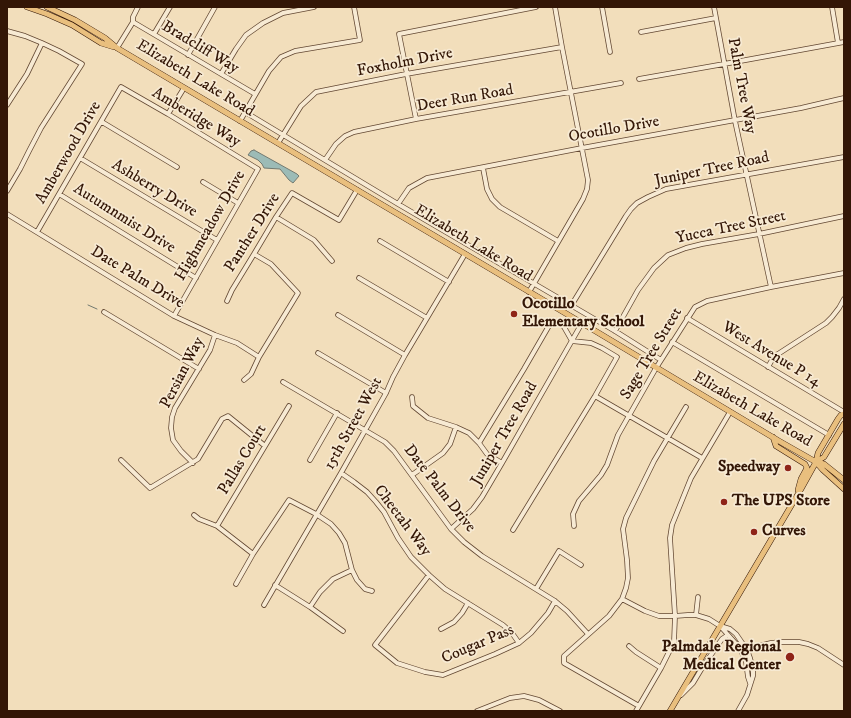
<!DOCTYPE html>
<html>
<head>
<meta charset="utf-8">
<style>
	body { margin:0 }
	#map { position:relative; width:851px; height:718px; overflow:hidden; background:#f2debb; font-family:"IM FELL DW Pica",serif }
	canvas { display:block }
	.frame { position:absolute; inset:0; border:8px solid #331606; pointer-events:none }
</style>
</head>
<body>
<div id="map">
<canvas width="851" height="718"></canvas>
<div class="frame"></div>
</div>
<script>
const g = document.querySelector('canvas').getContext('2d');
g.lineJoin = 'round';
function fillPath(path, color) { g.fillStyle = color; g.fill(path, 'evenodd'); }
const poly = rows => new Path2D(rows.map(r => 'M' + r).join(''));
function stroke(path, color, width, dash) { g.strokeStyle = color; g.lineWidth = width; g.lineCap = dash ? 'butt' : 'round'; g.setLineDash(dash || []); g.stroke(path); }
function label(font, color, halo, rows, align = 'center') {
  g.font = font + ' "IM FELL DW Pica",serif'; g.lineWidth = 3.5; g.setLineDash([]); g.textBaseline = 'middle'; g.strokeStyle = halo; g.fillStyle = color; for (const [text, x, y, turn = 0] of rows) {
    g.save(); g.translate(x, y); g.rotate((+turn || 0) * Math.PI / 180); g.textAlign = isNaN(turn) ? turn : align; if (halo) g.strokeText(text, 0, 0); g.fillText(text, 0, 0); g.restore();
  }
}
const water = poly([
	[254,150,297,174,299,176,293,183,289,180,280,169,264,168,262,164,258,160,248,155,251,151,254,150]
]);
fillPath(water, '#9cbbb6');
stroke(water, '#727970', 1);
stroke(poly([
	[88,305,97,309]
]), '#727970', 1);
const minor = poly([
	[602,7,610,52],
	[714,7,735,121,771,287],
	[832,7,838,43],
	[133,22,255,94],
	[133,22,133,17,138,7],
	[7,31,25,36,42,43,59,51,82,64,41,128,29,151,20,169,7,191],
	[641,32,716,18],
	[154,34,170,7],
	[117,48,133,22],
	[188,55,215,7],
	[221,74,236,49,246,35,263,23,283,13,314,7],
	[639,79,724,64,844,42],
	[7,105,27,74,42,43],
	[245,112,398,204,615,331,661,360],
	[168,114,184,88],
	[416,119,399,34,536,7],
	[240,121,269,71,281,57,295,51,360,40,354,7],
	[102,122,177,167],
	[278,143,301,106,316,92,406,74,562,47],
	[80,158,217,240],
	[325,160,336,144,345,136,354,132,416,119,621,83],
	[483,168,487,189,492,199,500,207,558,241],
	[203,182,238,203],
	[59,194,196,278],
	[398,204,409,188,427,178,582,148,801,108,844,98],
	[7,214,174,316,215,335,237,343,259,357],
	[276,217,314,240,332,261],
	[37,232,121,87,168,114,258,169,174,316],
	[380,241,449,282],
	[359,278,427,318],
	[529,292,583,199,587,189,588,180,562,47,555,7],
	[227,301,232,290,254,254,276,217,292,193,339,220,357,190],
	[571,306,626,216,631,209,637,203,648,197,666,189,844,157],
	[104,312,199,369],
	[338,315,405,355],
	[687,318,844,412],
	[615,331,638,290,654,268,668,255,686,248,702,244,759,234,844,216],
	[672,342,829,435],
	[318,353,386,393],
	[768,367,773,358,778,354,826,323,832,317,839,308,844,299],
	[244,380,251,374,259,357,298,293,271,264,254,254],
	[283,382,385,442,394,451,451,529,464,542,482,556,555,601,567,611,588,634],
	[595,396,702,458],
	[412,397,413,406,428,418,456,427,469,433,479,443,487,454,502,463],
	[479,443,524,369,550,324,554,321,560,322,564,327,572,341,591,343,602,348,617,357,595,396,513,530],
	[121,460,150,488,198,459,222,419,228,416,265,446],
	[310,460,337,413],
	[193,463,181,451,173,440,171,428,172,417,175,408,210,350,215,335],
	[341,473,354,482,367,492,376,502,384,512,398,538,411,557,429,575,445,589,503,625,512,633,519,643],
	[412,475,443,453,450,444,456,427],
	[194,515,199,519,217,526,253,554],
	[217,526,289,406],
	[574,526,573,514,579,501,601,475,607,465,618,435,656,368,695,307,707,301,771,287,844,273],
	[451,529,473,509,482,497,502,463,582,323],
	[429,575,375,645,397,663,425,672,443,675,495,654,519,643,531,633,548,613,555,601],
	[236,584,253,554,289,500,316,514,331,524,339,533,345,543,352,570,357,580,365,589,372,591],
	[275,585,310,607,343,631],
	[536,589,559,551,581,565],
	[622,599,645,611,659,616,675,616,688,615,696,615,709,619,720,626,730,629,736,634,747,650,750,658,753,669,753,676,747,695,738,711],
	[264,605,341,473,386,393,393,377,405,355,465,254],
	[310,607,320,592,333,579,352,570],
	[696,615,698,597],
	[721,627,738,646,742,653,746,662,748,677,750,683],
	[441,629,454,622,462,613,468,603],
	[629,646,636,652,661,668],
	[742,653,755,647,771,643,781,642,799,642,808,644,818,648,844,665],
	[681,695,693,683,702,668,715,649,722,639,728,635],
	[639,706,564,663,564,656,609,616,622,599,626,588,628,578,627,560,623,529,626,518,654,461,686,407],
	[477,711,510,698,524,696,539,700,560,711],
	[636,711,661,668,674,642,675,616,670,538,672,525,691,478,730,412]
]);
const major = poly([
	[27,7,47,14,72,25,101,43,114,47],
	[47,7,75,20,105,38,117,48,582,323,779,441,816,462,824,464,844,480],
	[773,437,776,446,805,464,807,468,801,479,798,490],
	[816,462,824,457,844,424],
	[816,462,823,470,844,489],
	[670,711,801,489,816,462,818,453,838,419,841,415,844,414]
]);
stroke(minor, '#634833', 5.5);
stroke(major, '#331606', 6);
stroke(minor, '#f7ead3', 4);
stroke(major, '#e9bf7e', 5);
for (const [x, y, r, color] of [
	[514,314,4,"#8f2418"],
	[788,468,4,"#8f2418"],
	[724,502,4,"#8f2418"],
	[754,532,4,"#8f2418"],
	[790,657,5,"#8f2418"]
]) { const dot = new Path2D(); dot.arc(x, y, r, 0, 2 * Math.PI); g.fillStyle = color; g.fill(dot); stroke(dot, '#f7ead3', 1.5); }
label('16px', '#331606', '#f7ead3', [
	["Bradcliff Way",200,48,31],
	["Foxholm Drive",405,63,-11],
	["Elizabeth Lake Road",195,79,31],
	["Palm Tree Way",741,86,79],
	["Deer Run Road",465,99,-10],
	["Amberidge Way",196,118,31],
	["Ocotillo Drive",614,130,-10],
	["Amberwood Drive",69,153,-60],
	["Juniper Tree Road",712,170,-12],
	["Ashberry Drive",154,189,31],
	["Autumnmist Drive",124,219,32],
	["Highmeadow Drive",211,226,-60],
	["Yucca Tree Street",731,228,-12],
	["Panther Drive",253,233,-58],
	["Elizabeth Lake Road",473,244,31],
	["Date Palm Drive",137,278,31],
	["Sage Tree Street",652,354,-59],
	["West Avenue P 14",771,355,31],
	["Persian Way",183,373,-63],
	["Elizabeth Lake Road",752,410,30],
	["15th Street West",354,424,-61],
	["Juniper Tree Road",505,434,-60],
	["Pallas Court",243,460,-59],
	["Date Palm Drive",439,489,52],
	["Cheetah Way",402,521,53],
	["Cougar Pass",478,645,-23]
]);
label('bold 16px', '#331606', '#f7ead3', [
	["Ocotillo",522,305],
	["Elementary School",522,323],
	["Speedway",780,468,"right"],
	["The UPS Store",732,502],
	["Curves",762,532],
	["Palmdale Regional",781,648,"right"],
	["Medical Center",781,666,"right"]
], 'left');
</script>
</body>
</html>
